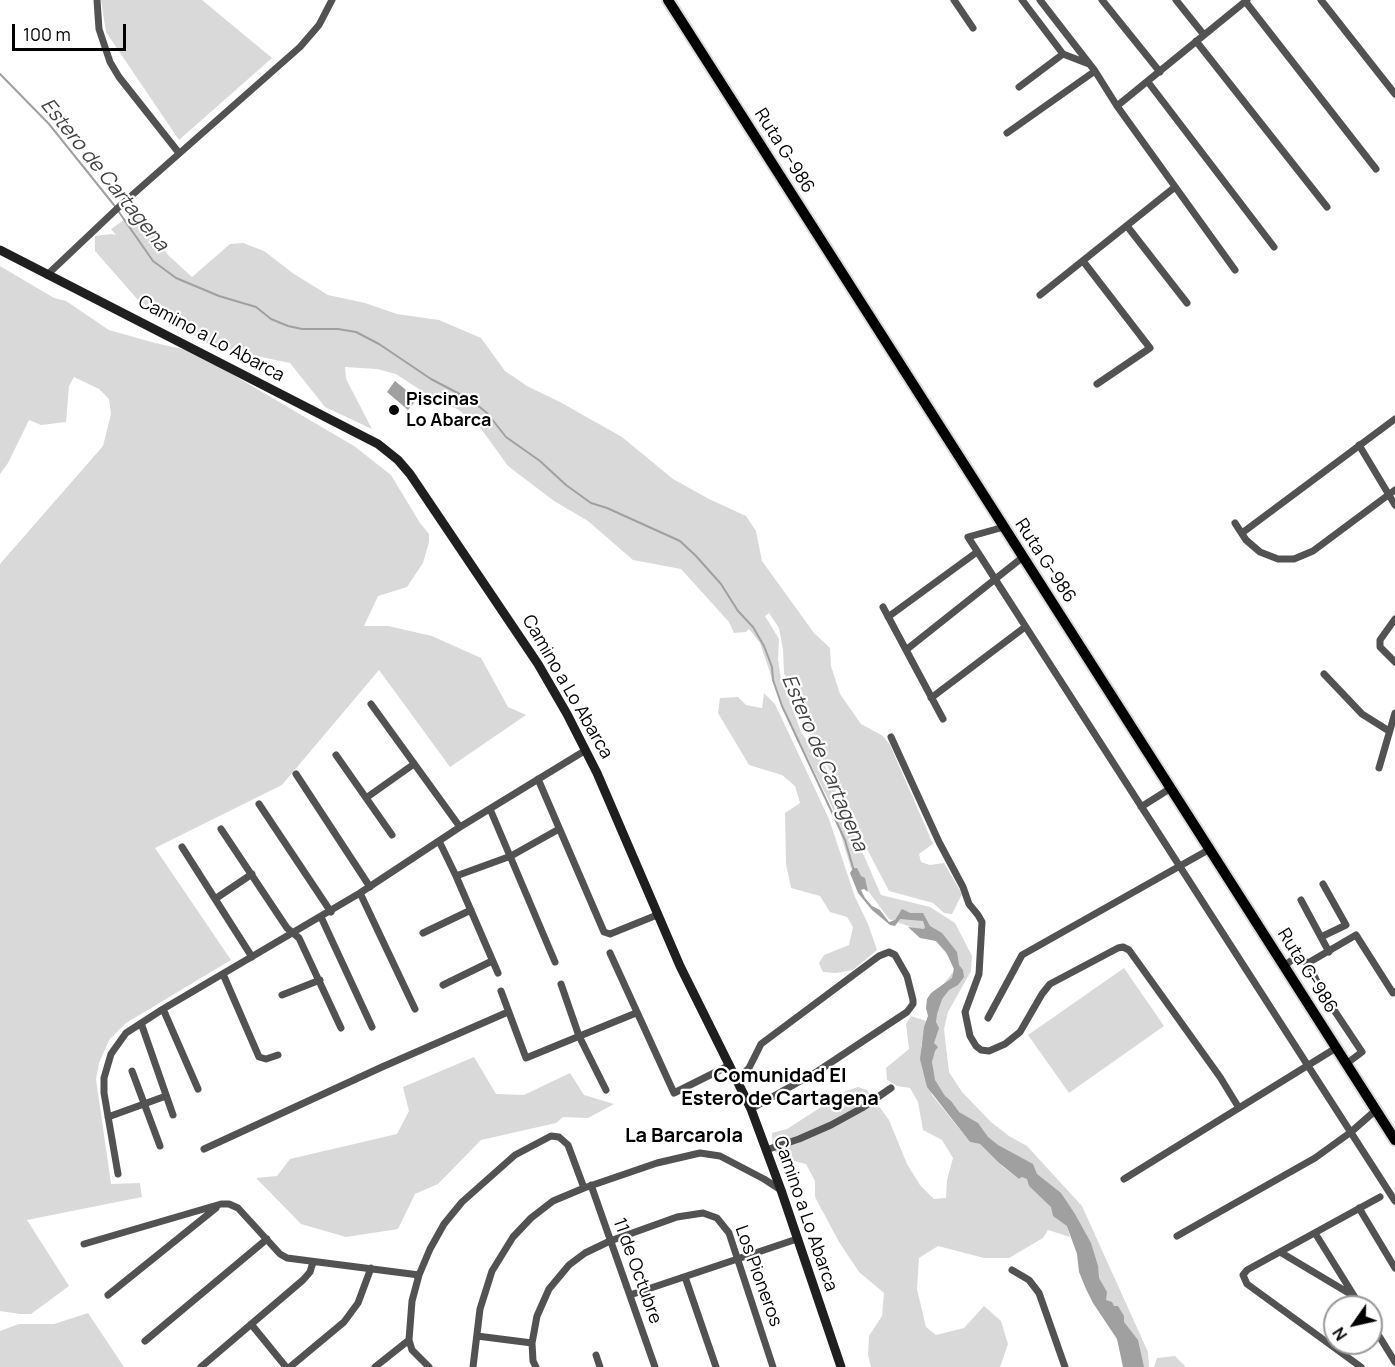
<!DOCTYPE html>
<html>
<head>
<meta charset="utf-8">
<style>
	body { margin:0 }
	#map { position:relative; width:1395px; height:1367px; overflow:hidden; background:#fff; font-family:Manrope,sans-serif }
	canvas { display:block }
	.north { position:absolute; left:1323px; top:1295px; width:60px; height:60px; box-sizing:border-box; background:#fff; border:2px solid #999; border-radius:50%; rotate:236deg; font-size:16px; font-weight:700; line-height:24px; text-align:center; color:#000 }
	.north::after { content:''; display:block; margin:auto; width:21px; height:27px; background:#000; clip-path:polygon(50% 0,100% 100%,50% 72%,0 100%) }
	.scale { position:absolute; left:12px; top:24px; width:114px; height:27px; box-sizing:border-box; border:3px solid #000; border-top:0; padding-left:8px; font-size:18px; line-height:21px; white-space:nowrap; color:#000; -webkit-text-stroke:4px #fff; paint-order:stroke }
</style>
</head>
<body>
<div id="map">
<canvas width="1395" height="1367"></canvas>
<div class="north">N</div>
<div class="scale">100 m</div>
</div>
<script>
const g = document.querySelector('canvas').getContext('2d');
g.lineJoin = 'round';
function fillPath(path, color) { g.fillStyle = color; g.fill(path, 'evenodd'); }
const poly = rows => new Path2D(rows.map(r => 'M' + r).join(''));
function stroke(path, color, width, dash) { g.strokeStyle = color; g.lineWidth = width; g.lineCap = dash ? 'butt' : 'round'; g.setLineDash(dash || []); g.stroke(path); }
function label(font, color, halo, rows, align = 'center') {
  g.font = font + ' Manrope,sans-serif'; g.lineWidth = 4.5; g.setLineDash([]); g.textBaseline = 'middle'; g.strokeStyle = halo; g.fillStyle = color; for (const [text, x, y, turn = 0] of rows) {
    g.save(); g.translate(x, y); g.rotate((+turn || 0) * Math.PI / 180); g.textAlign = isNaN(turn) ? turn : align; if (halo) g.strokeText(text, 0, 0); g.fillText(text, 0, 0); g.restore();
  }
}
fillPath(poly([
	[101,0,202,0,272,58,179,140,106,32],
	[138,210,168,255,192,277,230,244,243,243,264,251,294,274,328,295,365,303,397,314,439,320,481,338,505,371,527,386,560,402,622,437,673,479,709,499,746,516,756,531,762,561,814,633,830,648,831,666,840,694,861,724,883,736,890,745,933,844,919,854,921,862,930,865,944,863,962,894,952,914,944,913,933,903,889,891,868,851,855,817,807,729,784,673,783,650,779,628,769,613,765,616,779,639,778,659,780,674,801,732,826,768,881,895,930,907,955,923,972,956,971,971,948,1012,944,1029,949,1072,962,1092,991,1122,1009,1136,1027,1146,1082,1206,1148,1352,1149,1367,1130,1367,1068,1230,1070,1237,1048,1230,1043,1238,1009,1258,984,1258,938,1246,919,1258,917,1289,926,1327,936,1335,964,1328,984,1306,1001,1321,1008,1344,1000,1367,871,1367,868,1355,869,1336,882,1316,884,1293,859,1272,839,1242,815,1197,815,1181,806,1164,782,1158,773,1150,772,1133,787,1129,846,1091,858,1087,867,1090,889,1120,907,1164,920,1185,934,1199,946,1198,947,1180,953,1158,942,1140,923,1130,918,1102,910,1088,897,1086,887,1080,886,1068,909,1049,906,1024,911,1016,926,1021,921,1047,932,1095,970,1142,980,1144,1003,1167,1019,1179,1022,1177,960,1120,932,1078,933,998,953,972,954,963,930,934,889,919,851,868,832,807,780,702,760,643,749,629,746,632,734,633,729,622,681,569,633,560,588,521,554,501,508,466,482,430,459,410,428,395,396,374,377,369,345,367,346,379,372,429,325,407,290,363,242,353,204,342,138,300,95,251,95,236,111,234,116,235,111,229],
	[0,266,54,298,66,301,109,330,155,343,191,351,213,363,354,446,391,475,420,523,429,534,429,542,423,563,407,587,378,596,364,626,388,626,432,636,481,658,508,707,526,715,450,767,379,670,282,785,155,848,231,960,126,1023,109,1040,99,1063,96,1079,111,1184,140,1183,142,1197,27,1220,69,1286,31,1314,20,1314,0,1311,0,564,103,446,111,414,109,399,99,389,74,377,69,386,66,422,41,425,29,420,8,463,0,474],
	[764,693,775,704,829,819,855,897,868,924,877,950,853,970,836,973,823,972,819,963,824,955,849,945,853,927,847,917,830,912,820,896,791,888,786,864,785,813,800,803,795,786,782,775,749,765,718,713,720,698,738,697,746,705,762,708],
	[1124,968,1164,1026,1069,1093,1028,1035],
	[474,1057,496,1094,524,1095,570,1073,584,1095,614,1104,588,1118,563,1117,556,1123,481,1140,438,1184,415,1194,398,1229,346,1237,301,1224,256,1178,277,1176,290,1159,397,1134,409,1111,403,1087],
	[88,1313,124,1367,0,1367,0,1331,19,1324,54,1324],
	[1175,1356,1186,1367,1154,1367,1157,1358]
]), '#d9d9d9');
fillPath(poly([
	[395,381,417,399,408,410,387,392],
	[853,868,857,868,861,876,865,878,868,892,864,889,861,890,865,898,872,906,880,910,889,922,895,920,902,909,910,913,923,913,930,926,942,933,957,952,959,965,963,970,964,977,958,985,949,990,942,999,937,1014,936,1022,939,1028,934,1043,938,1047,935,1051,932,1062,935,1080,945,1096,951,1101,959,1112,978,1123,988,1137,998,1145,1033,1164,1037,1174,1061,1193,1075,1214,1091,1243,1098,1266,1099,1278,1107,1292,1106,1300,1112,1302,1114,1306,1118,1306,1124,1316,1124,1322,1138,1340,1144,1367,1123,1367,1117,1339,1093,1303,1086,1289,1079,1272,1077,1254,1067,1226,1053,1216,1051,1207,1029,1186,1027,1179,1022,1177,1019,1179,999,1163,980,1144,970,1142,927,1087,920,1059,924,1027,928,1016,926,1008,927,999,931,993,952,978,954,969,946,952,936,941,920,938,908,927,924,929,925,927,923,921,900,919,895,926,890,925,872,910,858,893,850,873]
]), '#a0a0a0');
stroke(poly([
	[0,74,49,124,114,205,153,261,176,278,219,296,256,307,271,319,288,326,302,329,338,329,356,332,379,344,431,379,471,400,487,413,506,437,540,461,566,485,591,503,607,508,680,541,696,556,721,584,738,611,753,627,764,646,772,667,773,680,782,706,845,840,854,871]
]), '#a0a0a0', 2);
const primary = poly([
	[668,0,1395,1140]
]);
stroke(primary, '#dbdbdb', 14);
stroke(poly([
	[97,0,99,29,110,62,119,77,179,153],
	[954,0,973,28],
	[1022,0,1063,54,1089,64],
	[1040,0,1095,71,1117,106,1235,270],
	[1102,0,1160,72],
	[1176,0,1204,35],
	[1321,0,1395,94],
	[1245,1,1376,169],
	[1196,41,1327,207],
	[1148,82,1274,247],
	[1019,87,1063,54],
	[1117,106,1247,0],
	[1007,133,1095,71],
	[1127,226,1187,303],
	[1083,261,1150,348,1097,384],
	[47,275,122,204,300,47,319,25,332,0],
	[1040,295,1175,187],
	[1359,445,1395,505],
	[1235,523,1246,540,1260,552,1278,559,1294,559,1313,551,1395,490],
	[1004,527,968,537,1395,1201],
	[1242,533,1395,419],
	[883,607,943,719],
	[888,617,977,552],
	[1395,619,1380,640,1380,647,1395,662],
	[906,650,1023,557],
	[1324,674,1362,714,1389,731],
	[931,698,1025,627],
	[371,704,460,827],
	[891,737,939,842,963,887,969,904,978,915,982,922,979,974,965,1012,970,1036,976,1046,981,1050,989,1051,1005,1044,1020,1032,1042,994,1050,984,1118,948,1123,947,1129,950,1220,1077,1239,1108],
	[336,755,392,835],
	[1379,768,1395,713],
	[296,774,370,887],
	[538,779,604,932,610,934,657,915],
	[366,798,414,764],
	[259,804,331,912],
	[1141,807,1171,788],
	[490,809,555,962],
	[221,829,287,928,299,938,341,1028],
	[439,841,456,876,498,973],
	[182,847,252,957],
	[456,876,511,856,559,829],
	[360,893,415,1009],
	[215,899,252,874],
	[1301,900,1329,952],
	[321,917,372,1027],
	[423,933,471,910],
	[1321,937,1346,925,1323,884],
	[610,953,674,1093,730,1065],
	[1308,963,1322,992,1362,1052,1346,1064],
	[1284,966,1296,957,1308,963,1356,935,1393,993,1395,992],
	[223,974,259,1057,266,1059,278,1055],
	[561,984,579,1036,606,1090],
	[443,985,492,961],
	[501,991,526,1058,636,1013],
	[282,995,320,980],
	[163,1009,198,1089],
	[988,1018,1022,955,1210,849],
	[141,1023,173,1115],
	[132,1071,160,1146],
	[737,1080,749,1068,761,1044,879,956,889,952,895,955,907,976,913,1000,913,1004,907,1012,818,1071,751,1109],
	[108,1117,166,1096],
	[204,1149,382,1067,508,1012],
	[766,1150,799,1139,831,1125,862,1108,891,1088],
	[118,1174,104,1093,104,1078,111,1054,126,1033,163,1009,360,893,460,827,586,750],
	[1124,1179,1336,1048],
	[591,1185,655,1367],
	[1359,1208,1395,1268],
	[1315,1233,1361,1307],
	[1177,1236,1315,1158,1351,1132,1376,1110],
	[84,1244,221,1204,229,1204,238,1208,280,1254,287,1258,419,1275],
	[1280,1252,1352,1295],
	[1012,1270,1029,1280,1039,1293,1065,1367],
	[685,1277,716,1367],
	[108,1295,216,1208],
	[630,1295,797,1239],
	[1371,1323,1395,1362],
	[251,1324,286,1367],
	[477,1336,532,1343],
	[145,1341,267,1239],
	[596,1355,600,1367],
	[201,1367,303,1280,310,1272,313,1262],
	[290,1367,344,1322,358,1303,371,1268],
	[375,1367,409,1340],
	[429,1367,412,1350,409,1340,412,1301,419,1275,430,1249,444,1224,462,1202,515,1155,551,1136,559,1137,568,1145,584,1188],
	[473,1367,480,1309,492,1271,513,1237,531,1218,553,1201,584,1188,657,1163,700,1153,720,1156,764,1179,781,1190],
	[536,1367,533,1361,532,1343,537,1316,549,1289,569,1265,585,1253,610,1241,677,1217,703,1213,717,1218,729,1233,773,1367],
	[1361,1367,1247,1284,1243,1275,1247,1270,1380,1197]
]), '#525252', 7);
stroke(poly([
	[0,250,378,444,398,460,410,474,538,664,567,714,597,773,680,966,751,1109,781,1190,841,1367]
]), '#1f1f1f', 9);
stroke(primary, '#000', 10);
for (const [x, y, r, color] of [
	[394,410,6,"#000"]
]) { const dot = new Path2D(); dot.arc(x, y, r, 0, 2 * Math.PI); g.fillStyle = color; g.fill(dot); stroke(dot, '#fff', 2); }
label('18px', '#000', '#fff', [
	["Ruta G-986",784,151,58],
	["Camino a Lo Abarca",211,339,28],
	["Ruta G-986",1045,561,57],
	["Camino a Lo Abarca",567,687,60],
	["Ruta G-986",1307,971,58],
	["Camino a Lo Abarca",805,1214,71],
	["11 de Octubre",637,1271,70],
	["Los Pioneros",758,1276,70]
]);
label('bold 18px', '#000', '#fff', [
	["Piscinas",406,400],
	["Lo Abarca",406,421]
], 'left');
label('italic 20px', '#414141', '#fff', [
	["Estero de Cartagena",104,175,51],
	["Estero de Cartagena",824,763,67]
]);
label('bold 20px', '#000', '#fff', [
	["Comunidad El",780,1076],
	["Estero de Cartagena",780,1099],
	["La Barcarola",684,1136]
]);
</script>
</body>
</html>
